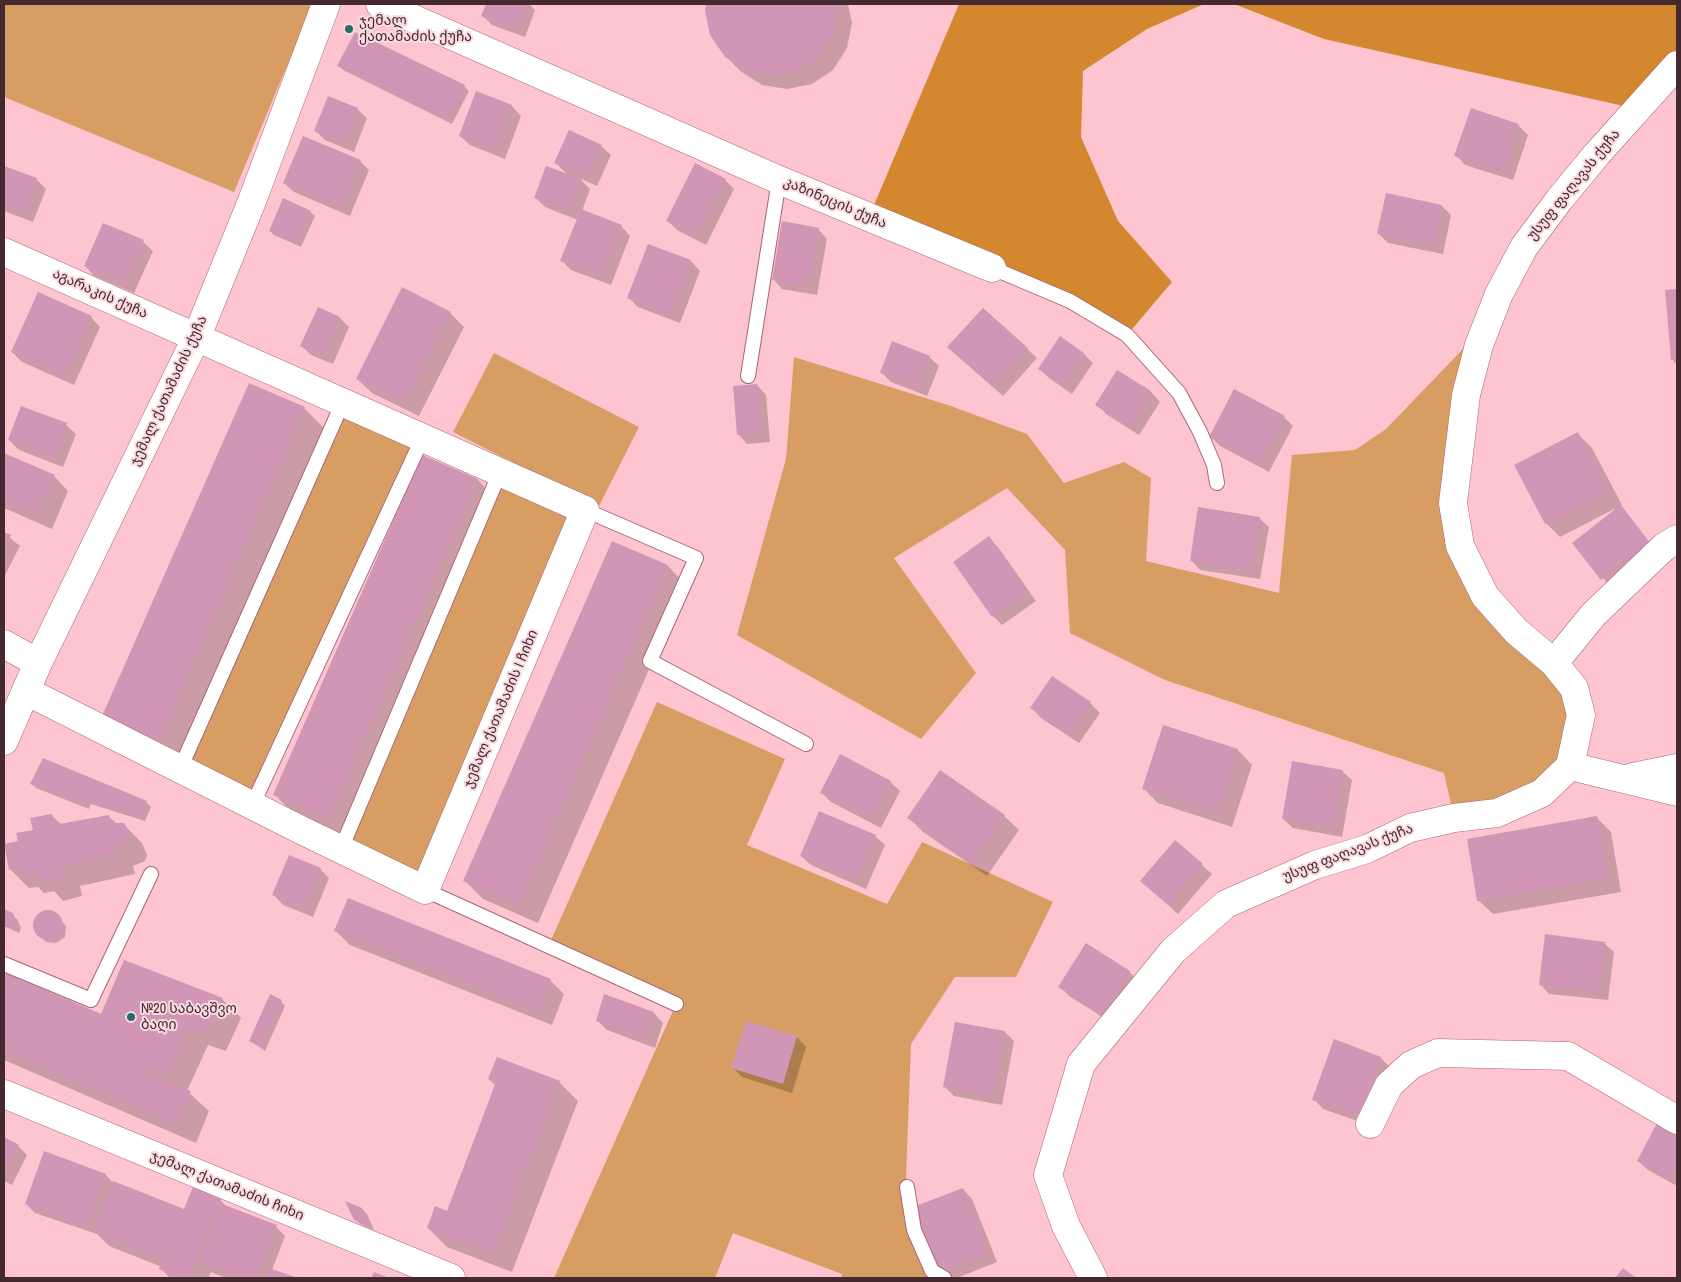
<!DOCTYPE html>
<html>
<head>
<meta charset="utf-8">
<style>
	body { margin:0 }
	#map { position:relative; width:1681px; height:1282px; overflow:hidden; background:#fec4d0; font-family:"Archivo Narrow",sans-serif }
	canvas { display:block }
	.frame { position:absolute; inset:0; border:5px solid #44292f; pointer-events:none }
</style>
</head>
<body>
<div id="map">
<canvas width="1681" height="1282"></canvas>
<div class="frame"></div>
</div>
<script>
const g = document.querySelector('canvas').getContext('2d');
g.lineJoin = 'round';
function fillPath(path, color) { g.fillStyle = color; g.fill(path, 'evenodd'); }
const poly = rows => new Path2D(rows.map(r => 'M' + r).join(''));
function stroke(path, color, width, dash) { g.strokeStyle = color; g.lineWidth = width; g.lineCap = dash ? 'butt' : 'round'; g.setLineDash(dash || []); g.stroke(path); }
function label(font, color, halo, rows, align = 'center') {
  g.font = font + ' "Archivo Narrow","Noto Sans Georgian",sans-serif'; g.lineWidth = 4; g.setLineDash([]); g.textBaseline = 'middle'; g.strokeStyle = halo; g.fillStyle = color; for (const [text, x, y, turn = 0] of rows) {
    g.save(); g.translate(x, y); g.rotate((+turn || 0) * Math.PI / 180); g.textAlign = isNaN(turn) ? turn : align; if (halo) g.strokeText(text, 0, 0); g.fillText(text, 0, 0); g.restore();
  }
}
fillPath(poly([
	[4,4,313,4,234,192,4,97],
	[1487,324,1460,546,1574,688,1570,766,1454,818,1444,773,1165,680,1070,633,1065,550,1007,488,894,558,976,673,921,739,737,635,786,459,794,357,948,405,1027,434,1064,483,1124,462,1151,478,1146,561,1279,593,1292,455,1355,450,1386,429],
	[494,353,639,427,599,506,453,432],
	[343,402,423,437,252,806,180,769],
	[500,472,585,510,425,890,340,847],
	[657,702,785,759,747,845,887,904,922,842,1053,902,1016,977,955,977,911,1044,906,1177,914,1230,944,1278,841,1278,842,1274,733,1233,715,1278,554,1278,676,1004,548,947]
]), '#d79d62');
fillPath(poly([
	[959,4,1204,4,1147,29,1083,71,1081,137,1118,221,1172,282,1127,335,1070,301,869,217],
	[1234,4,1677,4,1677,65,1637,109,1324,39]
]), '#d3872f');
fillPath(poly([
	[488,4,529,4,535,10,525,37,492,25,483,16],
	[707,4,848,4,852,23,847,48,833,70,812,84,787,89,762,85,740,71,726,56,706,10],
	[339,66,464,86,469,91,452,124,343,70],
	[477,93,512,106,521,116,505,159,470,145,460,136],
	[357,109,367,118,354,152,325,140,316,131],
	[1471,110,1519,126,1528,135,1513,180,1465,165,1456,155],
	[601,146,611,155,597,186,579,178,590,189,582,211,621,226,630,236,611,285,571,270,562,261,578,220,545,207,536,198,568,175,555,162],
	[360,161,369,170,350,216,294,192,284,183],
	[4,167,36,179,46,189,33,222,4,211],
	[725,180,734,189,706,245,677,230,667,220],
	[1442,206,1451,215,1443,254,1388,243,1378,233],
	[310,212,315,216,301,247,274,235,270,231],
	[103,224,143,242,153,251,134,293,94,276,85,266],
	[818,229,827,239,817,295,782,289,773,279],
	[649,245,691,261,700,271,680,323,638,307,628,297],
	[1677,290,1677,365,1672,359,1667,291],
	[318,309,340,318,349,327,333,364,311,355,302,346],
	[983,309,1037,358,1003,396,958,356],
	[450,313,464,327,419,416,372,393,357,379],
	[91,317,100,327,74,385,22,362,12,352],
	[1060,338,1084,354,1093,363,1072,394,1049,378,1039,369],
	[929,357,939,366,927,396,891,382,881,372],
	[1117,371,1151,392,1160,402,1139,435,1106,414,1097,404],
	[757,385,766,395,770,442,747,444,738,434],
	[22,408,66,425,76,434,63,467,19,450,9,440],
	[304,408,330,434,182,773,101,722],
	[1284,417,1293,426,1269,472,1220,446,1211,437],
	[1578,434,1592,448,1622,505,1620,506,1658,553,1612,589,1574,543,1616,508,1560,537,1546,523],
	[4,454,54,476,68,491,52,529,4,508],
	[423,456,478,480,496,499,348,837,293,813,275,795],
	[1259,518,1269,527,1260,579,1200,570,1191,560],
	[4,533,20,546,4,577],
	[989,538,998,547,1036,601,1002,625,993,616],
	[613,542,668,566,686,585,538,923,483,899,465,881],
	[1053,678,1090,703,1100,713,1079,743,1041,718,1032,708],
	[1164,727,1238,750,1252,765,1232,827,1158,803,1144,789],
	[1342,771,1352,780,1342,837,1293,828,1283,819],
	[941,772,1004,816,1019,830,987,876,923,832,909,818],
	[890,782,900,791,881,828,831,802,822,793],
	[32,784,146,802,151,807,145,821,91,804,89,809,36,788],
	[51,815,62,825,108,816,117,824,123,824,142,843,147,855,145,861,133,866,135,874,80,886,82,896,63,901,54,891,44,893,38,887,29,888,10,869,19,842],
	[1597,818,1611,832,1621,892,1493,914,1478,900],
	[875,836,885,845,866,889,811,865,801,856],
	[1175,842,1212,874,1178,914,1142,881],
	[320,869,329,878,313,917,283,905,274,895],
	[4,910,17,919,21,928,19,933,4,926],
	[44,911,55,913,66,926,65,937,56,943,46,942,34,929,36,918],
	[336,931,550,980,564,994,552,1025,350,945],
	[1604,943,1614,952,1608,1000,1549,994,1540,984],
	[1129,972,1139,981,1112,1023,1069,996,1060,986],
	[4,974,101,1015,222,999,241,1018,226,1051,208,1045,187,1091,209,1111,196,1143,4,1060],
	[605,996,654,1013,663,1023,655,1048,607,1030,597,1020],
	[281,1001,285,1006,265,1051,251,1041],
	[1005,1032,1014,1041,1002,1105,954,1096,944,1086],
	[797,1037,806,1047,792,1093,742,1077,733,1068],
	[1334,1041,1381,1058,1390,1067,1369,1125,1323,1109,1314,1099],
	[489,1079,559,1082,578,1101,512,1272,447,1247,428,1228,447,1212,496,1086],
	[1657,1125,1677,1135,1677,1186,1648,1170,1638,1161],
	[4,1139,18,1146,27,1155,12,1185,4,1181],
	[106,1175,113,1183,184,1210,220,1200,228,1208,276,1227,285,1236,272,1270,295,1278,227,1278,211,1272,208,1278,170,1278,161,1269,162,1267,109,1246,97,1234,35,1213,26,1204],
	[963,1189,972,1199,997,1262,957,1278,939,1278],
	[362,1209,367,1214,374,1230,360,1224,355,1219]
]), '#0003');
fillPath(poly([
	[486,4,525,4,515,29,481,16],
	[706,4,837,4,838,8,833,34,819,56,798,70,772,76,746,71,725,57,710,35,705,10],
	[355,32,465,85,448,120,337,66],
	[476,91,512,105,495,150,459,136],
	[328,96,358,108,344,143,314,131],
	[1471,108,1519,124,1504,172,1454,156],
	[569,130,602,145,588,177,554,163],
	[303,136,361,160,341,207,283,183],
	[695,163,726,179,696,236,666,221],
	[4,166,37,178,23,213,4,206],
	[546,166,582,179,569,211,534,198],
	[1386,193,1442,205,1434,245,1377,234],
	[283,198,311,211,297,243,269,231],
	[581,209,622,225,601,277,560,261],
	[782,221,819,228,807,286,772,280],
	[103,223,144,240,125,284,84,266],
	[648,244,691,260,671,315,627,298],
	[402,287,451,312,405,403,356,379],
	[1677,289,1677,359,1671,360,1665,290],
	[38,292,92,316,64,377,11,352],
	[318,307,340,317,323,356,300,346],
	[983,308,1028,348,993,387,947,347],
	[1060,336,1084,353,1063,385,1038,369],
	[892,341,930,356,918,387,880,373],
	[1117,370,1151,391,1129,427,1095,405],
	[249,383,305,407,156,747,99,723],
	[757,384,761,433,737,435,733,386],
	[1234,389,1285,416,1260,463,1209,437],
	[21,406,67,423,54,458,8,440],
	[1578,432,1609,491,1545,524,1514,465],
	[4,453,55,475,37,516,4,501],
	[422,455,478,479,329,819,273,795],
	[1621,505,1650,543,1601,580,1572,543],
	[1198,507,1260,517,1251,570,1190,561],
	[4,532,11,535,4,550],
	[989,536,1028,591,992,617,953,562],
	[612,541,668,565,519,905,463,881],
	[1052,676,1091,702,1069,735,1030,708],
	[1163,725,1238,749,1217,813,1142,789],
	[840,754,891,781,871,819,820,793],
	[43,758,147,801,140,817,87,800,85,805,30,784],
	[1292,761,1343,770,1333,828,1282,819],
	[940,770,1005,815,972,863,907,818],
	[819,811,876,835,856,880,800,856],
	[52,814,54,825,109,815,110,823,124,823,128,830,127,842,115,847,117,856,62,867,64,878,44,883,41,872,25,875,23,868,9,870,4,844,18,841,16,833,33,830,30,818],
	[1597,816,1608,878,1477,901,1467,839],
	[1175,840,1203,864,1168,905,1140,881],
	[289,855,321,868,304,908,272,895],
	[348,898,551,979,538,1012,334,931],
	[4,909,13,913,17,923,14,929,4,924],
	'33 925a15 15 0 1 1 30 0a15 15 0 1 1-30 0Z',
	[1545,934,1605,942,1599,992,1539,985],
	[1086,943,1130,971,1102,1014,1058,987],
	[124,960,223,998,207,1033,189,1027,167,1075,148,1066,145,1073,191,1091,177,1125,4,1051,4,972,101,1014],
	[270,994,282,1000,260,1047,249,1041],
	[604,994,654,1012,645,1039,596,1021],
	[746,1021,797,1036,783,1084,731,1068],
	[955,1022,1005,1031,993,1096,943,1087],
	[1334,1039,1381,1057,1360,1116,1312,1100],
	[497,1057,560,1081,493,1254,427,1228,435,1206,447,1211,496,1082,488,1079],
	[1657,1123,1677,1134,1677,1162,1669,1178,1637,1161],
	[4,1137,19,1145,4,1174],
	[44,1151,106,1174,87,1227,25,1204],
	[113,1181,184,1209,193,1187,221,1199,188,1278,180,1278,159,1269,163,1259,93,1232],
	[963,1188,988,1253,934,1274,908,1209],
	[345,1201,362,1208,371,1227,354,1220],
	[222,1204,277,1225,256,1278,241,1278,199,1263],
	[269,1268,298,1278,265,1278],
	[1623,1268,1636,1278,1615,1278],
	[374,1272,389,1278,371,1278]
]), '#d195b6');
const service = poly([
	[992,268,1070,301,1127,335,1179,393,1200,432,1214,465,1217,483],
	[748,376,779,180],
	[585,510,696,558,650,661,806,744],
	[180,769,343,402],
	[252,806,423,437],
	[341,849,500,472],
	[425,890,676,1004],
	[4,964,91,1000,151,874],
	[907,1187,914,1230,932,1271,944,1278]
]);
const minor = poly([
	[380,4,779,180,992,268],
	[4,252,585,510,425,890,301,830,26,691],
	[4,644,38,663],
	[1554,663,1593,615,1664,547,1677,539],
	[4,741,38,663,197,336,252,201,326,4],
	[1570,766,1677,792],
	[1633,777,1677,768],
	[4,1094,451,1278],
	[1370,1124,1389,1085,1411,1065,1438,1053,1568,1056,1677,1120]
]);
const tertiary = poly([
	[1093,1278,1066,1226,1048,1175,1081,1064,1173,951,1226,904,1315,865,1367,849,1410,828,1454,818,1497,813,1542,793,1570,766,1581,715,1574,688,1554,663,1516,631,1485,596,1460,546,1453,503,1466,395,1479,345,1499,294,1524,247,1559,200,1597,154,1677,65]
]);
stroke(service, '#a86776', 16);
stroke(minor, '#a86776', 29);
stroke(tertiary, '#a86776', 29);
stroke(service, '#fff', 14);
stroke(minor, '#fff', 28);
stroke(tertiary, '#fff', 28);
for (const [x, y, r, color] of [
	[349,29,5,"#266e66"],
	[131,1017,5,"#266e66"]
]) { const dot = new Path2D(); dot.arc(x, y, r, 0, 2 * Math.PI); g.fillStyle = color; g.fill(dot); stroke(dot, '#f8dae0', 2); }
label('14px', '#44292f', '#f8dae0', [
	["ჯემალ",359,21],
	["ქათამაძის ქუჩა",359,37],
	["№20 საბავშვო",141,1009],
	["ბაღი",141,1025]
], 'left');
label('14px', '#44292f', '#f8dae0', [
	["უსუფ ფაღავას ქუჩა",1574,185,-51],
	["კაზინეცის ქუჩა",835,203,23],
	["აგარაკის ქუჩა",100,294,24],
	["ჯემალ ქათამაძის ქუჩა",169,391,-65],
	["ჯემალ ქათამაძის I ჩიხი",501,709,-67],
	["უსუფ ფაღავას ქუჩა",1348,853,-21],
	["ჯემალ ქათამაძის ჩიხი",227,1186,22]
]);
</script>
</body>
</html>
